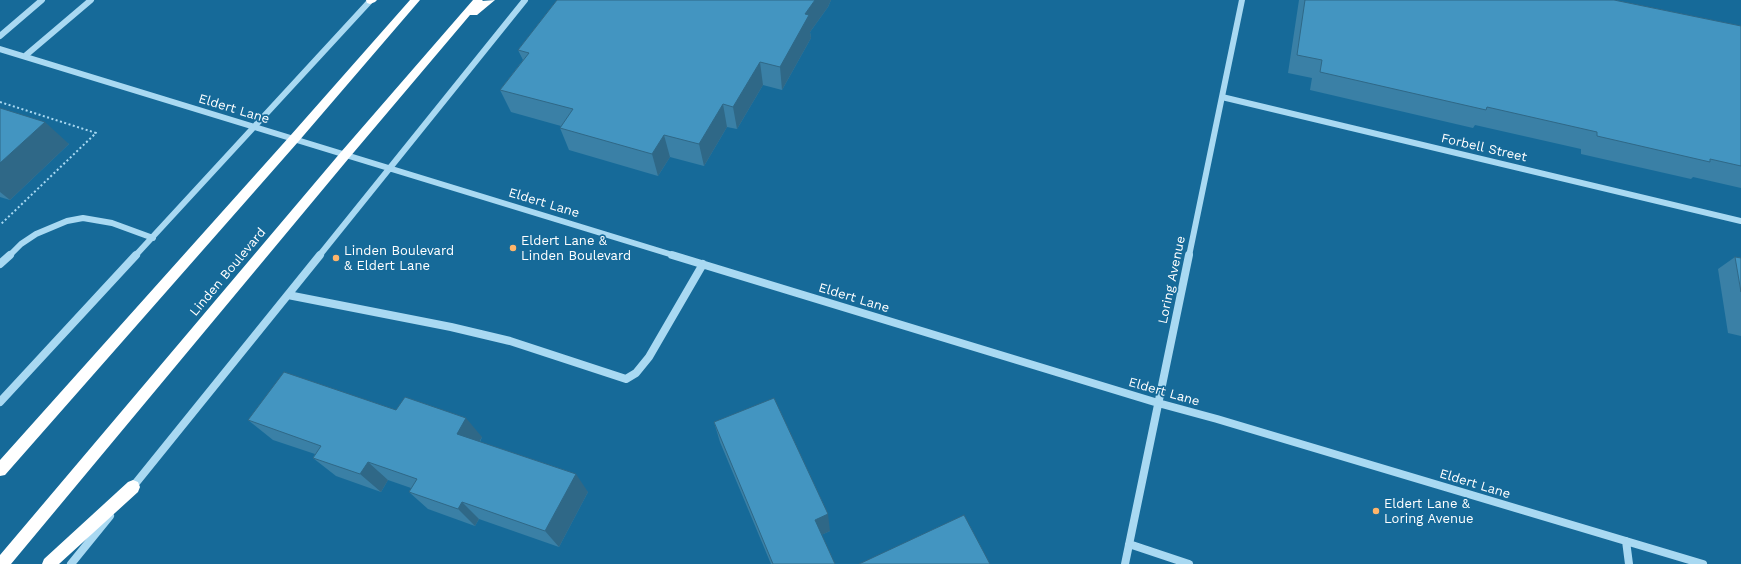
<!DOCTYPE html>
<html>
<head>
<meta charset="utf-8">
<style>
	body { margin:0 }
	canvas { display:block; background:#166a99 }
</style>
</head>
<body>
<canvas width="1741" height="564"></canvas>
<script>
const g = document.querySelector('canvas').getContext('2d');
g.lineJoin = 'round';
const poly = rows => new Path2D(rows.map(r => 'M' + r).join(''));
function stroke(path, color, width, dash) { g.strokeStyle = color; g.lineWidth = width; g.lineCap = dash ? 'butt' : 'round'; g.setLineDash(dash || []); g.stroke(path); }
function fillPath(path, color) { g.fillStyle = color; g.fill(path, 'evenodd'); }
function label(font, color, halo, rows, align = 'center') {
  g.font = font + ' "Work Sans",sans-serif'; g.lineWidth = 3.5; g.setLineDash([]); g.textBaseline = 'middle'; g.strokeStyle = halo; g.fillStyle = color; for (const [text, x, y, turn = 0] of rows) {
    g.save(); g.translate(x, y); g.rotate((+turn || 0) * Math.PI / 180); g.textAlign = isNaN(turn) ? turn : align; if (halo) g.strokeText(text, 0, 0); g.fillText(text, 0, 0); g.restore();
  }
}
stroke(poly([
	[0,102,96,133,0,225]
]), '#a9d9f2', 2, [2, 2.5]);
stroke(poly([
	[0,36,42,0],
	[0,49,676,256],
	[25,56,91,0],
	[1222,97,1741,221],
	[9,256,21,244,36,234,67,221,83,218,112,223,153,238],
	[135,256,371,0],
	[319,256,525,0],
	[1189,256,1242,0]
]), '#a9d9f2', 6);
stroke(poly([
	[672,255,1158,403,1217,419,1703,564],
	[0,264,10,255],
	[288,295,451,327,510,341,626,379,636,373,649,357,703,264],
	[0,402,136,255],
	[131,489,320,255],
	[1626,541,1629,564],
	[1129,544,1189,564],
	[71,564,110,516],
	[1125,564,1189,255]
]), '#a9d9f2', 8);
fillPath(poly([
	[366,0,377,0,375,2,370,4,367,3,366,0],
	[410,0,420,0,298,142,5,475,0,476,0,460,290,136,410,0],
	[473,0,483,0,482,1,495,0,477,15,470,15,349,158,11,564,0,564,0,555,341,152,473,0],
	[133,480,138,482,140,487,138,492,59,564,42,564,44,559,128,482,133,480]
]), '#fff');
fillPath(poly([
	[557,0,831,0,828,7,810,32,811,38,782,90,763,85,737,129,727,127,704,166,670,157,658,176,569,150,560,128,561,126,511,112,500,90,523,60,518,50],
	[1299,0,1614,0,1741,26,1741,188,1693,177,1691,179,1581,154,1581,149,1475,125,1473,128,1310,90,1312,78,1288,73],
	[0,108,69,144,10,200,0,197],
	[1735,257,1741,258,1741,336,1728,333,1718,269],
	[248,420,482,437,480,442,588,492,559,547,479,519,475,526,428,509,409,492,411,488,388,480,381,492,336,476,313,458,315,454,273,440],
	[714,422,830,531,821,535,835,564,771,564,720,442]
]), '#3a80a6');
fillPath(poly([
	[815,0,831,0,828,7,810,32,811,38,782,90,780,67,805,14],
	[760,62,763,85,737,129,733,107],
	[723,104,727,127,704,166,699,144],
	[45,122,69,144,10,200,0,192,0,163],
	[664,135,670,157,658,176,652,154],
	[466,418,482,437,473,453,457,434],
	[368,462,388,480,381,492,360,474],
	[576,474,588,492,559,547,545,531],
	[462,502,479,519,475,526,458,509],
	[828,514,830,531,817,537,815,520]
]), '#2f6887');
const building = poly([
	[557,0,815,0,805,14,809,15,780,67,760,62,733,107,723,104,699,144,664,135,652,154,560,128,573,109,500,90,529,53,518,50,557,0],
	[1305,0,1614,0,1741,26,1741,166,1710,159,1710,162,1597,136,1597,132,1487,107,1486,110,1320,72,1322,60,1297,55,1305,0],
	[0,108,45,122,0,163,0,108],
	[1735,257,1741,258,1741,292,1735,257],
	[284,372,396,410,405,397,466,418,457,434,576,474,545,531,462,502,458,509,409,492,417,479,368,462,360,474,313,458,321,446,248,420,284,372],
	[774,398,828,514,815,520,835,564,773,564,714,422,774,398],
	[964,515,990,564,859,564,964,515]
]);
fillPath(building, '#4395c1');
stroke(building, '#2f6887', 1);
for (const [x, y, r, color] of [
	[513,248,4,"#ffb56a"],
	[336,258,4,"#ffb56a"],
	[1376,511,4,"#ffb56a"]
]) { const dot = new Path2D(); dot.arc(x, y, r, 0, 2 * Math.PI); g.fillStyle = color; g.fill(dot); stroke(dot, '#166a99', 1.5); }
label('13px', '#fff', '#166a99', [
	["Eldert Lane",234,109,17],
	["Forbell Street",1484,148,13],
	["Eldert Lane",544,203,17],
	["Linden Boulevard",228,272,-50],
	["Loring Avenue",1172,280,-78],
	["Eldert Lane",854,298,17],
	["Eldert Lane",1164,392,16],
	["Eldert Lane",1475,484,17]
]);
label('13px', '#fff', '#166a99', [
	["Eldert Lane &",521,241],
	["Linden Boulevard",521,256],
	["Linden Boulevard",344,251],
	["& Eldert Lane",344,266],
	["Eldert Lane &",1384,504],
	["Loring Avenue",1384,519]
], 'left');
</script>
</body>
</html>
